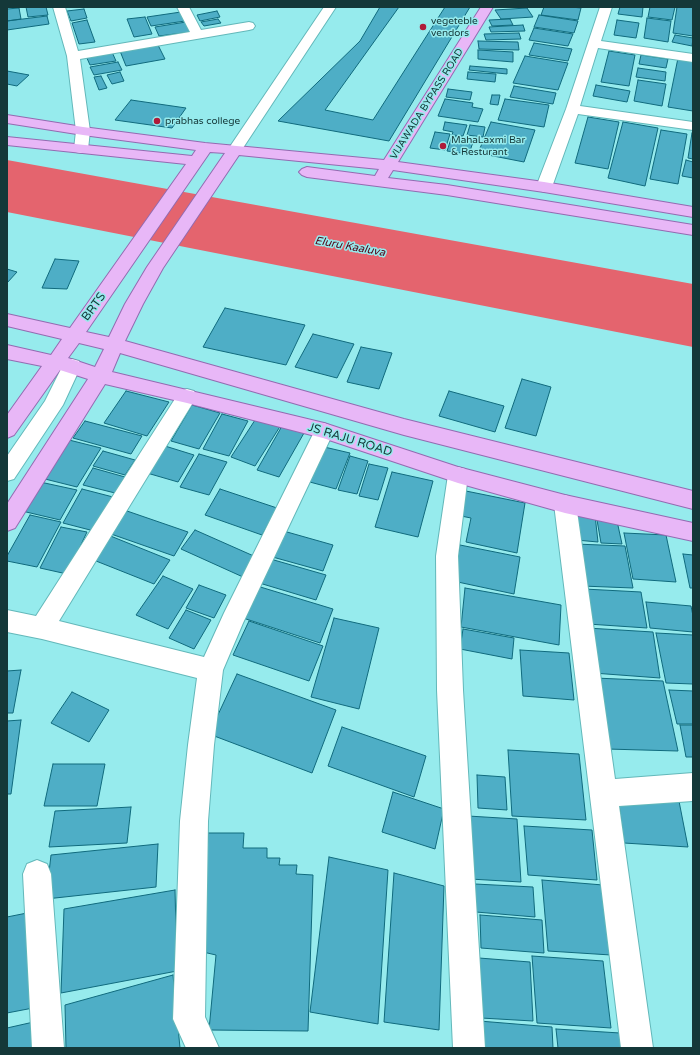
<!DOCTYPE html>
<html>
<head>
<meta charset="utf-8">
<style>
	body { margin:0 }
	#map { position:relative; width:700px; height:1055px; overflow:hidden; background:#96ebed; font-family:"Varela Round",sans-serif }
	canvas { display:block }
	.frame { position:absolute; inset:0; border:8px solid #143839; pointer-events:none }
</style>
</head>
<body>
<div id="map">
<canvas width="700" height="1055"></canvas>
<div class="frame"></div>
</div>
<script>
const g = document.querySelector('canvas').getContext('2d');
g.lineJoin = 'round';
function fillPath(path, color) { g.fillStyle = color; g.fill(path, 'evenodd'); }
const poly = rows => new Path2D(rows.map(r => 'M' + r).join(''));
function stroke(path, color, width, dash) { g.strokeStyle = color; g.lineWidth = width; g.lineCap = dash ? 'butt' : 'round'; g.setLineDash(dash || []); g.stroke(path); }
function label(font, color, halo, rows, align = 'center') {
  g.font = font + ' "Varela Round",sans-serif'; g.lineWidth = 3; g.setLineDash([]); g.textBaseline = 'middle'; g.strokeStyle = halo; g.fillStyle = color; for (const [text, x, y, turn = 0] of rows) {
    g.save(); g.translate(x, y); g.rotate((+turn || 0) * Math.PI / 180); g.textAlign = isNaN(turn) ? turn : align; if (halo) g.strokeText(text, 0, 0); g.fillText(text, 0, 0); g.restore();
  }
}
fillPath(poly([
	[7,160,693,284,693,347,7,212]
]), '#e4646e');
const building = poly([
	[26,7,46,7,48,15,28,17,26,7],
	[380,7,470,7,389,141,278,121,360,41,380,7],
	[399,7,445,7,373,120,325,110,399,7],
	[544,7,571,7,581,8,578,20,541,15,544,7],
	[620,7,643,7,642,17,618,14,620,7],
	[650,7,675,7,672,20,648,17,650,7],
	[677,7,693,7,693,36,673,33,677,7],
	[19,8,21,19,7,21,7,9,19,8],
	[527,8,533,17,501,19,495,10,527,8],
	[84,9,87,18,71,21,67,11,84,9],
	[217,11,220,17,200,21,197,15,217,11],
	[181,12,185,21,151,26,147,17,181,12],
	[539,15,578,21,574,33,534,27,539,15],
	[47,16,49,24,7,30,7,21,47,16],
	[145,17,152,34,134,37,127,19,145,17],
	[647,18,671,21,668,42,644,38,647,18],
	[218,19,221,23,204,26,201,22,218,19],
	[510,19,513,25,492,26,489,20,510,19],
	[87,20,95,42,79,44,72,23,87,20],
	[617,20,639,23,636,38,614,35,617,20],
	[186,22,191,32,159,36,155,27,186,22],
	[523,25,525,31,491,32,489,27,523,25],
	[534,28,573,34,568,46,529,40,534,28],
	[519,33,521,39,486,40,484,34,519,33],
	[675,35,693,38,692,46,672,42,675,35],
	[478,41,518,42,519,50,479,49,478,41],
	[534,43,572,49,568,61,529,55,534,43],
	[158,45,165,59,126,66,120,51,158,45],
	[478,50,513,52,513,62,478,59,478,50],
	[609,51,635,55,629,86,601,82,609,51],
	[112,52,116,61,90,65,86,56,112,52],
	[641,55,668,59,666,68,639,64,641,55],
	[525,56,568,63,558,90,513,83,525,56],
	[678,58,693,60,693,111,668,107,678,58],
	[118,62,122,70,94,75,90,67,118,62],
	[470,66,507,69,507,74,469,70,470,66],
	[638,68,666,72,665,81,636,77,638,68],
	[7,71,29,75,17,86,7,84,7,71],
	[120,72,124,81,112,84,107,75,120,72],
	[468,72,496,74,495,82,467,79,468,72],
	[101,76,107,88,99,90,94,77,101,76],
	[638,80,666,84,662,106,634,101,638,80],
	[596,85,630,91,627,102,593,96,596,85],
	[514,86,556,93,553,104,510,97,514,86],
	[448,89,472,92,470,100,446,97,448,89],
	[492,95,500,95,498,105,490,104,492,95],
	[445,99,473,103,472,107,483,109,478,122,438,116,445,99],
	[505,99,549,105,544,127,498,120,505,99],
	[131,100,186,108,172,128,115,120,131,100],
	[588,117,619,122,608,169,575,163,588,117],
	[445,122,467,125,463,136,452,135,453,132,443,130,445,122],
	[491,122,535,130,524,162,478,153,491,122],
	[623,122,658,128,645,186,608,178,623,122],
	[470,125,485,127,483,137,467,135,470,125],
	[661,130,687,134,678,184,650,179,661,130],
	[435,132,450,134,445,150,430,148,435,132],
	[692,133,693,133,693,159,688,158,692,133],
	[452,136,474,139,469,154,447,151,452,136],
	[686,160,693,162,693,178,682,176,686,160],
	[55,259,79,261,67,289,42,288,55,259],
	[7,269,17,272,7,283,7,269],
	[225,308,305,325,286,365,203,347,225,308],
	[313,334,354,344,337,378,295,367,313,334],
	[361,347,392,353,379,389,347,382,361,347],
	[522,379,551,387,536,436,505,428,522,379],
	[126,391,169,402,147,436,104,423,126,391],
	[449,391,504,406,495,432,439,416,449,391],
	[192,405,220,413,199,449,171,441,192,405],
	[222,414,248,421,229,456,203,449,222,414],
	[257,417,281,425,255,466,231,457,257,417],
	[85,421,142,436,131,454,73,438,85,421],
	[282,426,304,433,279,477,257,470,282,426],
	[65,439,101,448,77,487,41,478,65,439],
	[165,446,194,455,178,482,147,473,165,446],
	[320,446,350,453,336,489,306,481,320,446],
	[103,451,135,460,125,475,93,466,103,451],
	[199,454,227,462,209,495,180,487,199,454],
	[350,456,368,461,357,494,338,490,350,456],
	[369,464,388,468,378,500,359,496,369,464],
	[93,468,125,477,115,493,83,485,93,468],
	[392,472,433,481,418,537,375,527,392,472],
	[40,482,77,490,60,520,22,511,40,482],
	[82,489,113,497,94,531,63,523,82,489],
	[220,489,277,508,262,535,205,515,220,489],
	[461,490,525,503,517,553,466,542,471,518,456,515,461,490],
	[127,511,188,532,174,556,111,534,127,511],
	[573,513,595,515,598,542,576,540,573,513],
	[30,515,61,522,37,567,7,561,7,556,30,515],
	[597,520,617,521,622,544,601,543,597,520],
	[61,527,87,532,67,574,40,568,61,527],
	[195,530,256,557,243,577,181,549,195,530],
	[280,530,333,545,323,571,269,556,280,530],
	[624,533,666,535,676,582,633,579,624,533],
	[108,535,170,560,154,584,91,559,108,535],
	[575,544,625,546,633,588,582,586,575,544],
	[460,545,520,557,514,594,453,581,460,545],
	[683,554,693,555,693,588,690,588,683,554],
	[267,558,326,575,316,600,256,582,267,558],
	[163,576,193,589,168,629,136,615,163,576],
	[199,585,226,595,214,618,186,608,199,585],
	[257,586,333,609,320,643,243,618,257,586],
	[465,588,561,605,559,645,461,627,465,588],
	[584,589,641,592,647,628,588,624,584,589],
	[646,602,691,606,693,616,693,632,650,628,646,602],
	[186,610,211,620,194,649,169,638,186,610],
	[334,618,379,628,359,709,311,697,334,618],
	[249,621,323,646,309,681,233,655,249,621],
	[587,628,653,632,660,678,593,673,587,628],
	[463,629,514,638,512,659,460,649,463,629],
	[656,633,693,635,693,684,666,683,656,633],
	[520,650,569,653,574,700,523,696,520,650],
	[21,670,13,713,7,713,7,671,21,670],
	[237,674,336,710,312,773,209,734,237,674],
	[595,678,663,681,678,751,607,749,595,678],
	[669,690,693,691,693,724,677,724,669,690],
	[72,692,109,710,89,742,51,723,72,692],
	[21,720,11,794,7,794,7,721,21,720],
	[680,725,693,725,693,757,686,757,680,725],
	[342,727,426,756,414,797,328,766,342,727],
	[508,750,579,754,586,820,512,816,508,750],
	[53,764,105,764,97,806,44,806,53,764],
	[477,775,505,777,507,810,478,808,477,775],
	[617,788,677,791,688,847,624,843,617,788],
	[393,792,444,809,435,849,382,832,393,792],
	[131,807,127,843,49,847,55,811,131,807],
	[468,816,517,819,521,882,470,879,468,816],
	[524,826,592,830,597,880,528,875,524,826],
	[208,833,244,833,243,848,267,848,267,858,280,858,279,865,297,865,296,874,313,875,308,1031,209,1030,216,955,203,952,208,833],
	[158,844,156,887,46,899,51,855,158,844],
	[329,857,388,870,378,1024,310,1012,329,857],
	[394,873,444,886,439,1030,384,1022,394,873],
	[542,880,603,885,611,955,548,951,542,880],
	[475,884,533,887,535,917,476,912,475,884],
	[175,890,177,971,61,993,64,909,175,890],
	[37,911,33,1008,7,1013,7,917,37,911],
	[480,915,542,920,544,953,481,948,480,915],
	[532,956,603,961,611,1028,537,1023,532,956],
	[479,958,530,962,533,1021,481,1018,479,958],
	[173,975,180,1048,66,1048,65,1005,173,975],
	[38,1021,37,1048,7,1048,7,1028,38,1021],
	[479,1021,552,1027,553,1048,480,1048,479,1021],
	[556,1029,620,1033,622,1048,558,1048,556,1029]
]);
fillPath(building, '#4eaec6');
stroke(building, '#106a7d', 1);
const minor = poly([
	[53,7,65,7,78,51,190,32,177,7,189,7,201,30,249,22,253,23,255,26,253,29,249,30,80,59,90,131,88,149,86,152,81,153,76,152,74,149,76,131,67,56,53,7],
	[324,7,336,7,239,154,234,155,229,154,227,151,324,7],
	[600,7,612,7,601,41,693,54,693,62,598,48,580,106,693,122,693,130,578,114,552,187,549,190,544,192,539,190,536,187,566,109,600,7],
	[72,359,79,361,81,366,63,405,14,479,7,481,7,456,45,401,65,361,72,359],
	[187,389,194,391,197,396,59,621,204,657,224,613,317,426,324,423,331,426,334,431,243,623,223,670,214,745,208,821,205,1017,219,1048,186,1048,173,1019,180,821,188,745,197,678,42,639,7,632,7,610,36,616,180,391,187,389],
	[458,467,465,469,468,475,458,556,463,690,485,1048,453,1048,437,690,436,556,448,475,451,469,458,467],
	[565,495,573,498,576,504,615,779,693,773,693,801,619,806,653,1048,621,1048,554,504,557,498,565,495],
	[37,860,47,864,51,874,64,1048,32,1048,23,874,27,864,37,860]
]);
const major = poly([
	[481,7,493,7,398,162,544,182,693,207,693,217,544,192,393,170,388,178,447,185,693,225,693,235,447,195,307,177,302,175,299,172,302,169,307,167,375,176,379,169,239,155,163,268,143,304,125,341,404,419,693,491,693,509,404,435,120,353,112,372,324,423,458,467,565,495,693,523,693,541,565,513,458,483,323,438,187,403,105,384,15,528,7,531,7,504,88,379,60,370,14,435,7,438,7,415,42,366,7,359,7,345,51,355,62,339,7,326,7,314,70,328,186,164,7,145,7,137,192,156,196,150,83,135,7,123,7,115,83,127,205,143,384,160,481,7],
	[210,152,225,153,147,267,125,304,109,337,86,332,210,152],
	[79,343,104,349,95,367,68,358,79,343]
]);
stroke(minor, '#63b8ba', 2);
stroke(major, '#936bb1', 2);
fillPath(minor, '#fff');
fillPath(major, '#e8b7f7');
for (const [x, y, r, color] of [
	[423,27,4,"#af1b39"],
	[157,121,4,"#af1b39"],
	[443,146,4,"#af1b39"]
]) { const dot = new Path2D(); dot.arc(x, y, r, 0, 2 * Math.PI); g.fillStyle = color; g.fill(dot); stroke(dot, '#96ebed', 1.5); }
label('10px', '#143839', '#96ebed', [
	["vegeteble",431,21],
	["vendors",431,33],
	["prabhas college",165,121],
	["MahaLaxmi Bar",451,140],
	["& Resturant",451,152]
], 'left');
label('10px', '#143839', '#96ebed', [
	["VIJAWADA BYPASS ROAD",427,104,-58]
]);
label('italic 11px', '#550014', '#96ebed', [
	["Eluru Kaaluva",350,247,10]
]);
label('12px', '#143839', '#96ebed', [
	["BRTS",94,307,-54],
	["JS RAJU ROAD",350,440,17]
]);
</script>
</body>
</html>
